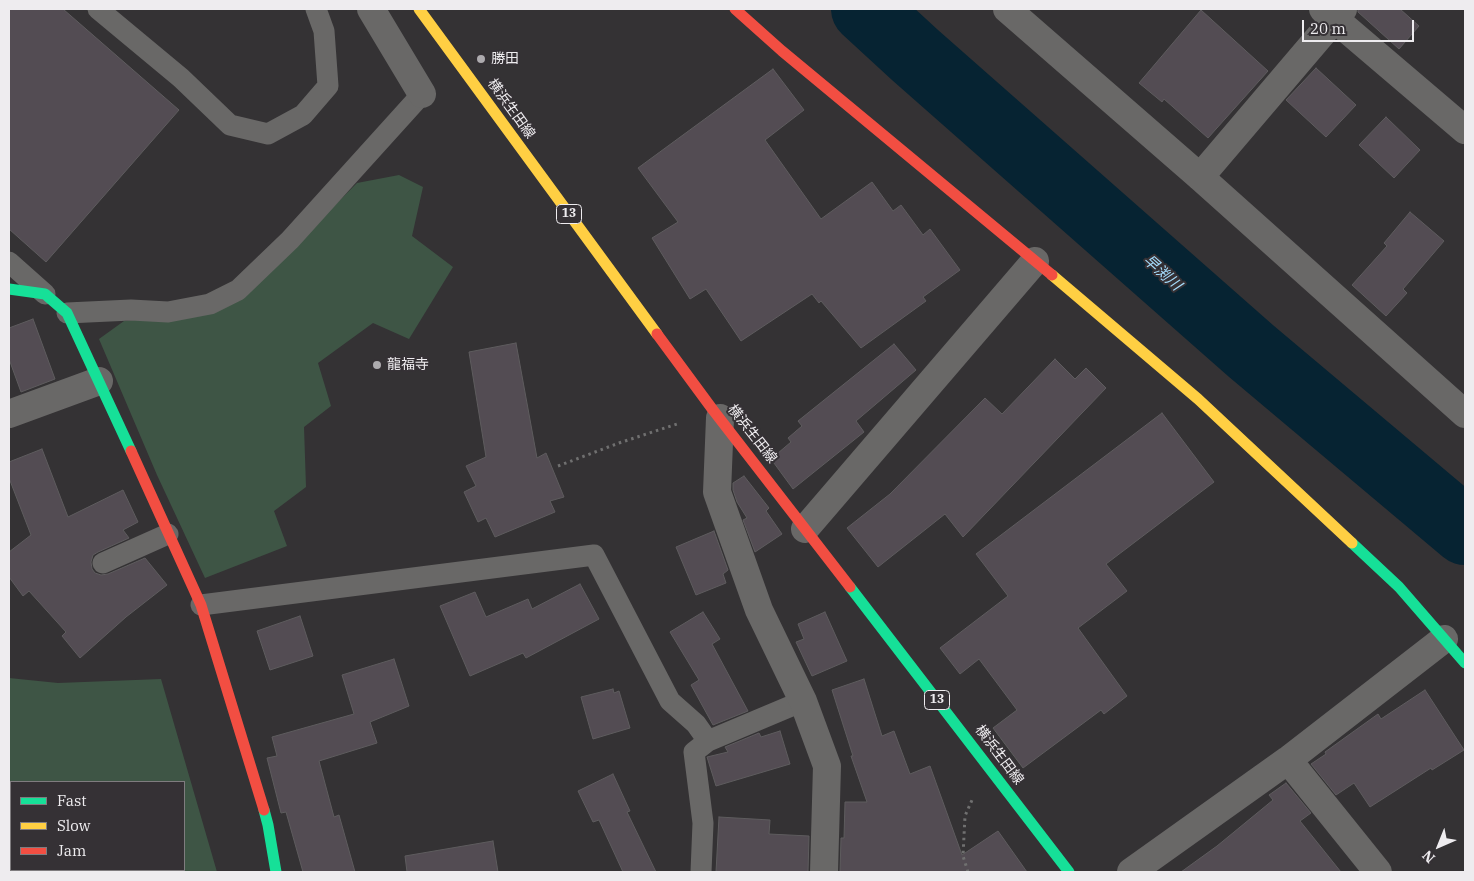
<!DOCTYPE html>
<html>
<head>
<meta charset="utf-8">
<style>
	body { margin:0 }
	#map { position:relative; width:1474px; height:881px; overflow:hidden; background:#343234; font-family:"IBM Plex Serif",serif }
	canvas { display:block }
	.frame { position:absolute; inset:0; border:10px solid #eeecef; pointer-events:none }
	.legend { position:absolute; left:10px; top:781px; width:175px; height:90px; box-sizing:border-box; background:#353135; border:1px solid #7f7c7f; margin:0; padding:6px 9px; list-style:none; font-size:15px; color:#eeecef }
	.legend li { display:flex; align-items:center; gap:10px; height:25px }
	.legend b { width:25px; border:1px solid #7f7c7f }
	.north { position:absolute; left:1414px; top:821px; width:50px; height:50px; -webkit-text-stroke:4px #353135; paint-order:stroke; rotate:224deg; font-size:14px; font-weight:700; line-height:20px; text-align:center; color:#eeecef }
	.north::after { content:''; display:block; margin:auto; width:18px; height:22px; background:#eeecef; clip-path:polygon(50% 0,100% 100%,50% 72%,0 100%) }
	.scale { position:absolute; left:1302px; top:20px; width:112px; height:22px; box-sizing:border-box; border:2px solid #eeecef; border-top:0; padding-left:6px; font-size:15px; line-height:18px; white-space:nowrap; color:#eeecef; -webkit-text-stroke:4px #353135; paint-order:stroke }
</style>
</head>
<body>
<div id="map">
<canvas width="1474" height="881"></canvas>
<div class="frame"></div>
<ul class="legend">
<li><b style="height:6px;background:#16e098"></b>Fast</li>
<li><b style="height:6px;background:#ffcf43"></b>Slow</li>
<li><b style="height:6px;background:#f24e42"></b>Jam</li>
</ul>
<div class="north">N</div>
<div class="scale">20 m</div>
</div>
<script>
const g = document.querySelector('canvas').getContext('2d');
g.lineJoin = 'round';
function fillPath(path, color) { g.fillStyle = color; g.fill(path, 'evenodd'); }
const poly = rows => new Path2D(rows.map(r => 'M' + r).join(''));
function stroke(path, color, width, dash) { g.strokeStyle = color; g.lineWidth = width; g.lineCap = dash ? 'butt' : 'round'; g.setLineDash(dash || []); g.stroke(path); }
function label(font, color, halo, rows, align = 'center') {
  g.font = font + ' "IBM Plex Serif","Noto Sans JP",serif'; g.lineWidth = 4; g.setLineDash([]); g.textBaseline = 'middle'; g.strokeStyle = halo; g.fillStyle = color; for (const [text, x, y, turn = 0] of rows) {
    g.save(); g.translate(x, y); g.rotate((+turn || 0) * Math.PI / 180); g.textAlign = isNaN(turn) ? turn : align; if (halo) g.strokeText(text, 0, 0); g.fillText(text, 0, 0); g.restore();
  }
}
fillPath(poly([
	[399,175,423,187,412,236,453,267,409,339,373,323,318,363,331,406,304,427,306,487,274,511,287,546,205,578,157,475,99,339,124,321,213,313,324,216,357,183],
	[9,678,58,683,161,679,217,872,9,872],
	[11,782,184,782,184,870,11,870]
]), '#3e5545');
stroke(poly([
	[865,9,915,55,1251,351,1465,531]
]), '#062332', 68);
const building = poly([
	[9,9,63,9,179,110,46,262,9,229,9,9],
	[1358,9,1400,9,1419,26,1399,49,1358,12,1358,9],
	[1201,10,1268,71,1208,138,1164,99,1162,102,1139,83,1201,10],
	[1316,68,1356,105,1326,137,1286,100,1316,68],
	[773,69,804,110,765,140,821,219,872,182,893,211,901,205,923,235,930,229,960,270,923,297,926,301,861,348,821,301,819,303,812,294,741,341,706,289,690,299,652,238,678,222,638,168,773,69],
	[1386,117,1420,150,1394,178,1359,145,1386,117],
	[1410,212,1444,241,1403,289,1407,293,1386,316,1352,285,1387,246,1384,243,1410,212],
	[33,319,55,379,21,392,9,359,9,328,33,319],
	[516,343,537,458,546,453,564,497,550,501,555,512,495,537,486,518,478,522,464,492,476,486,466,466,486,457,469,352,516,343],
	[894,344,916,370,856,421,864,432,793,489,771,459,791,442,788,438,802,426,798,421,894,344],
	[1055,359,1075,379,1086,368,1106,388,963,537,945,514,878,567,847,528,890,494,985,398,1002,414,1055,359],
	[1162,413,1214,482,1106,564,1127,591,1078,628,1127,696,1104,714,1101,710,1023,768,993,728,1017,710,979,659,960,674,940,648,1008,596,976,554,1162,413],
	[42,449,68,517,123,490,138,522,123,530,129,538,98,552,93,555,91,562,92,569,95,573,101,575,108,574,145,558,167,585,126,617,80,658,62,636,66,632,29,591,23,596,9,577,9,552,31,535,9,478,9,462,42,449],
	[744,476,769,508,766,511,782,534,755,552,743,520,747,518,737,502,733,490,733,483,744,476],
	[714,531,728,570,723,574,726,583,696,595,676,547,714,531],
	[580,584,599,619,526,658,523,653,470,676,440,606,475,592,486,617,528,599,532,609,580,584],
	[703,612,720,639,712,644,748,711,713,725,691,685,699,680,670,632,703,612],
	[825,612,847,661,812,676,796,642,804,639,798,624,825,612],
	[300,616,313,656,270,670,257,631,300,616],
	[394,659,409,706,370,722,377,743,319,761,334,817,339,815,355,872,303,872,286,812,281,813,267,758,277,756,272,737,354,714,342,675,394,659],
	[864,679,882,736,894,731,910,774,930,766,962,855,998,831,1027,872,840,872,841,838,844,838,845,802,867,802,851,756,853,756,832,690,864,679],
	[613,689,614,693,619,691,630,728,593,739,581,697,613,689],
	[1425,690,1464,750,1432,770,1431,768,1370,807,1354,783,1336,795,1311,764,1326,754,1325,752,1378,714,1381,719,1425,690],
	[780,731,790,764,716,786,707,757,728,752,725,747,759,733,761,737,780,731],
	[613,774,630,811,627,812,656,872,623,872,599,820,593,822,578,791,613,774],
	[1286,783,1311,813,1300,821,1341,872,1181,872,1217,846,1273,800,1269,795,1286,783],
	[719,817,770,820,769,834,809,836,808,872,716,872,719,817],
	[493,841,498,872,407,872,405,856,493,841]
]);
fillPath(building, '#534c53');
stroke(building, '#5e5c5e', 1);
stroke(poly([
	[558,466,619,443,680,423],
	[968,872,963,856,965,816,972,800]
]), '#707070', 3, [2.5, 4]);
stroke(poly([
	[98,9,181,78,230,125,268,134,303,115,328,86,324,31,316,9],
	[9,262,45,294],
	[67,313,131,310,168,312,210,304,238,290,290,240,422,94],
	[103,563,168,534],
	[201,605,594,555,670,701,696,724,708,741,694,752,703,823,701,872],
	[708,741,803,701]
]), '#696867', 21);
stroke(poly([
	[371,9,422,94],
	[1007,9,1200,177,1465,414],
	[1323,9,1465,130],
	[1200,177,1343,9],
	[9,414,99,381],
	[720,418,717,492,759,610,803,701,827,766,824,872],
	[805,529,1035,261],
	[1288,760,1378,872],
	[1131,872,1288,760,1444,639]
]), '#696867', 28);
stroke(poly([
	[9,289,45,294,67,313,131,451],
	[1352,543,1399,587,1465,663],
	[850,587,1069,872],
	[264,810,268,825,276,872]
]), '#16e098', 11);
stroke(poly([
	[419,9,657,334],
	[1052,275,1198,399,1352,543]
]), '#ffcf43', 11);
stroke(poly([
	[735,9,782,51,1052,275],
	[657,334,713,410,850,587],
	[131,451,201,605,264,810]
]), '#f24e42', 11);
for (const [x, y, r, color] of [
	[481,59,5,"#adabae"],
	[377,365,5,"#adabae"]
]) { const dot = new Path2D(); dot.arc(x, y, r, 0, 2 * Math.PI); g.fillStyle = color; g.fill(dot); stroke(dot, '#353135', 2); }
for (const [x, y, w] of [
	[569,214,25],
	[937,700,25]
]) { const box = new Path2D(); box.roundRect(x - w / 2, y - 9.5, w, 19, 4); g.fillStyle = '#353135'; g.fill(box); stroke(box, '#eeecef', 1); }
label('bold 12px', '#eeecef', null, [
	["13",569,214],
	["13",937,700]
]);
label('14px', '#eeecef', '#353135', [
	["勝田",491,59],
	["龍福寺",387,365]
], 'left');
label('14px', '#eeecef', '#353135', [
	["横浜生田線",511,109,54],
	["横浜生田線",752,434,52],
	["横浜生田線",999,755,53]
]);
label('italic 15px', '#a4dcfc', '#353135', [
	["早渕川",1162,273,42]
]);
</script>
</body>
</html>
